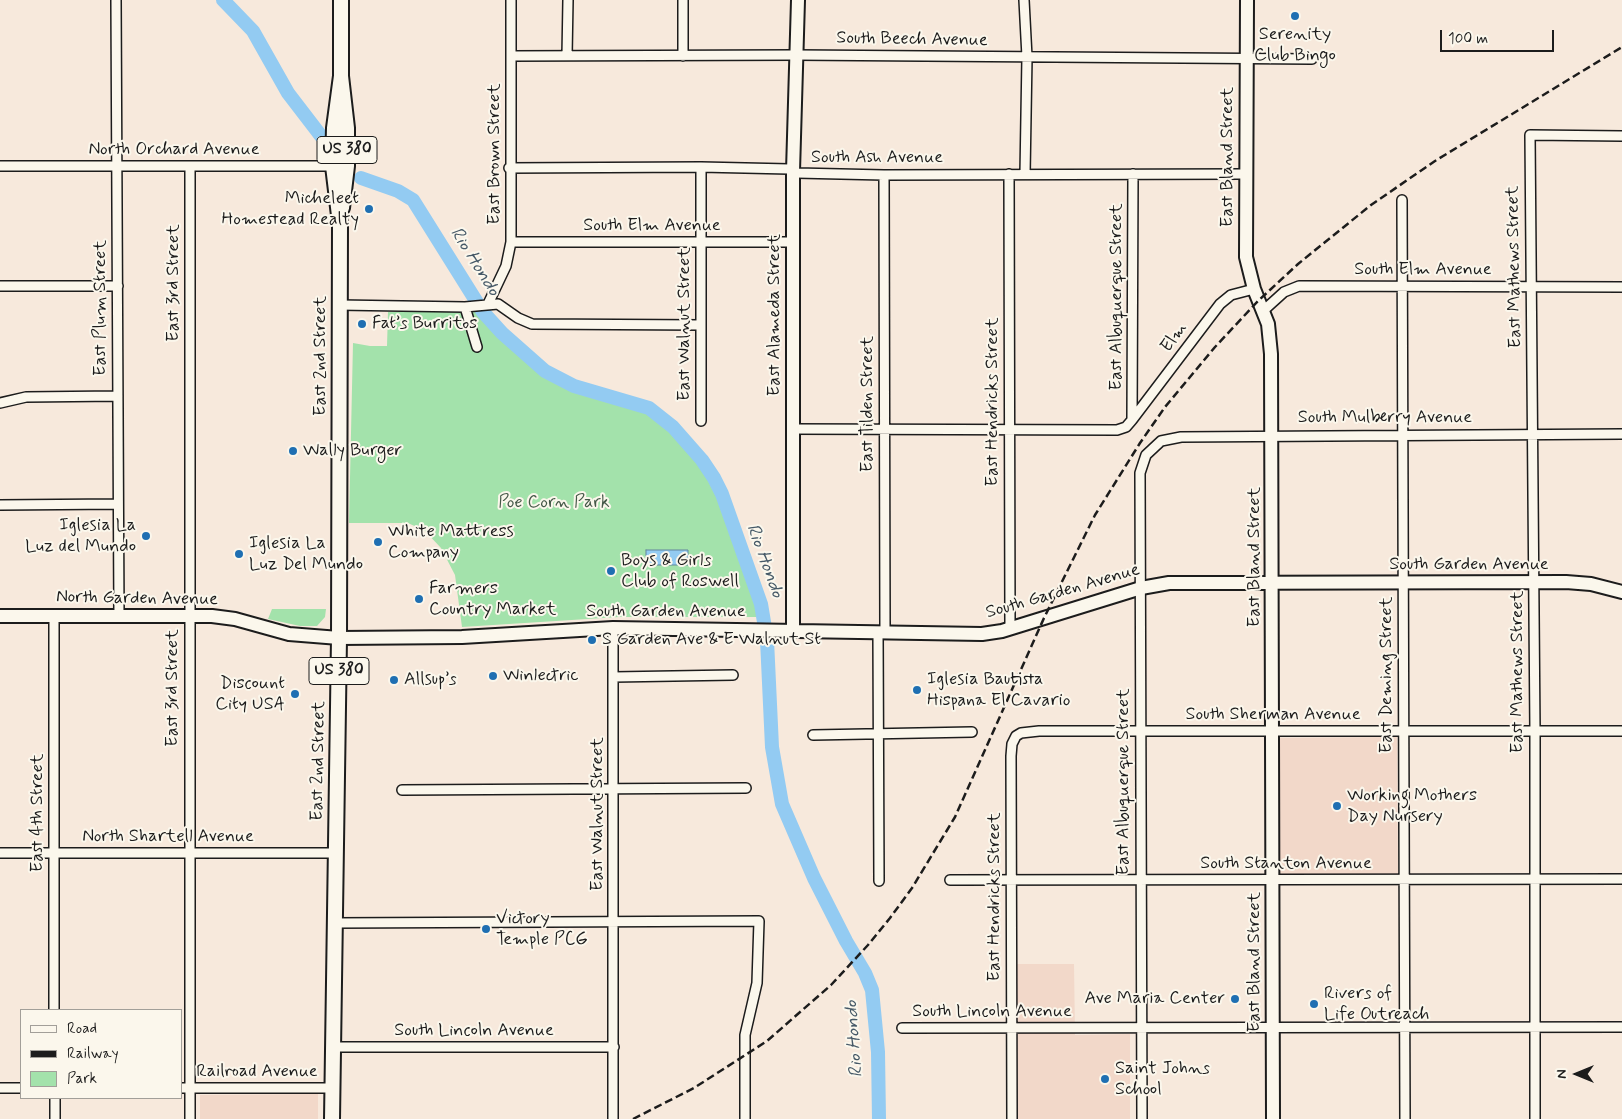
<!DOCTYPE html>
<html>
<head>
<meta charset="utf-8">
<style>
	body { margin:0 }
	#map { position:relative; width:1622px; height:1119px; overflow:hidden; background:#f7e9dc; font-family:Mynerve,sans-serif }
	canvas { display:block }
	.legend { position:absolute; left:20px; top:1009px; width:162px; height:90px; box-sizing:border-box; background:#fbf7ec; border:1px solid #a29f99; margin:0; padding:6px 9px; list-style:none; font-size:15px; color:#1c1c1c }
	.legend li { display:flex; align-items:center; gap:10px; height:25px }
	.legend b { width:25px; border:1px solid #a29f99 }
	.north { position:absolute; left:1552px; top:1049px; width:50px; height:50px; -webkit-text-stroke:4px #fbf7ec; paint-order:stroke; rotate:270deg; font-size:14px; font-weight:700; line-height:20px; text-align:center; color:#1c1c1c }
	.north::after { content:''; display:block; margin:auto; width:18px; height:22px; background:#1c1c1c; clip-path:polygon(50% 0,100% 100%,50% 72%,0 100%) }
	.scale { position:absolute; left:1440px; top:30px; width:114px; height:22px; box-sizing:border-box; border:2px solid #1c1c1c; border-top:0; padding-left:6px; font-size:15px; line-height:18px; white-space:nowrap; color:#1c1c1c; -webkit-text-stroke:4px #fbf7ec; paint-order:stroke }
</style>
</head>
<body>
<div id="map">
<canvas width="1622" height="1119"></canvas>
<ul class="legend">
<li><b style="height:6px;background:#fbf7ec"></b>Road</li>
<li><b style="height:6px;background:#1c1c1c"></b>Railway</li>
<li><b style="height:14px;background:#a3e2ab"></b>Park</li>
</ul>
<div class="north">N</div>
<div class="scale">100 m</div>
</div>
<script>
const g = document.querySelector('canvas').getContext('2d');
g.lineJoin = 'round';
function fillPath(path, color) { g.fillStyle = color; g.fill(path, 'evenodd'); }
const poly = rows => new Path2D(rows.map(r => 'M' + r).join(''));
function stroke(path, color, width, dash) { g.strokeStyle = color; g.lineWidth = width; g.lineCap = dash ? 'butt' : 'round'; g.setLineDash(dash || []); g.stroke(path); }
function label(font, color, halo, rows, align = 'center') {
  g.font = font + ' Mynerve,sans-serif'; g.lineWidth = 4; g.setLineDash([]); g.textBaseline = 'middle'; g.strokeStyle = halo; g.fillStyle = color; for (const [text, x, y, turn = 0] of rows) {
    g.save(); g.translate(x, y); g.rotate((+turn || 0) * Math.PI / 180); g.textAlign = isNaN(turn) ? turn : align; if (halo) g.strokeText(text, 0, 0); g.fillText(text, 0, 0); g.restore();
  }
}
fillPath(poly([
	[1397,737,1398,874,1277,874,1277,738],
	[1016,964,1074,964,1075,1035,1130,1034,1130,1119,1017,1119],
	[318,1094,318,1119,200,1119,200,1095]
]), '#f2d8c9');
fillPath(poly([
	[388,312,483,312,502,333,545,371,560,380,588,390,637,402,660,415,688,442,714,478,758,592,764,617,619,617,462,627,455,575,441,548,425,531,408,523,349,523,353,343,370,346,387,346],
	[272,609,326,609,325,617,317,626,300,626,268,619]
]), '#a3e2ab');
const water = poly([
	[646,550,688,550,688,565,646,565,646,550]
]);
fillPath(water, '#93cbf2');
stroke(water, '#63859c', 1);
stroke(poly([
	[223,0,253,31,288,93,321,136],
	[361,178,398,191,413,200,483,312,502,333,545,371,574,386,649,408,673,427,702,460,714,478,722,494,761,604,767,640,772,747,782,804,814,878,846,941,865,973,872,990,878,1052,879,1119]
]), '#93cbf2', 14);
const street = poly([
	[116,0,119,616],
	[1024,0,1027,57,1025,174],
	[511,56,796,55,1312,59],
	[567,56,568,0],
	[683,56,683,0],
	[0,166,347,166],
	[190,166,190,1119],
	[509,168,701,167,789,169,797,173,884,175,1245,174],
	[1009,174,1010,629],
	[884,175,885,633],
	[1402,200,1405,1119],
	[511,242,793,242],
	[0,286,118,286],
	[488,304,506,266,511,242,511,0],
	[339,305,465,307,498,304,518,318,532,324,701,325],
	[465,307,477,347],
	[1263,311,1284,292,1299,286,1622,287],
	[0,403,26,397,118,396],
	[1132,420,1133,174],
	[701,421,701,167],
	[792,429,1117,430,1126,427,1132,420,1220,304,1231,295,1254,289],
	[0,505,118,504],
	[54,616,54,1010],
	[613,628,613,1119],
	[878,632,879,881],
	[614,677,733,675],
	[813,735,972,732],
	[402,790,746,788],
	[0,853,336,853],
	[950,880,1622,879],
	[335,923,759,921,757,983,745,1035,745,1119],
	[902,1028,1622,1027],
	[334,1047,614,1047],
	[0,1088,21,1088],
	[181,1088,333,1088],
	[55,1119,55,1098],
	[1012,1119,1011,756,1012,744,1016,736,1021,733,1039,731,1622,731],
	[1142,1119,1140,473,1146,455,1161,441,1181,437,1622,434],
	[1535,1119,1535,731,1530,135,1622,136]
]);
const secondary = poly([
	[1247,0,1246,257,1254,289,1268,324,1271,354,1273,1119],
	[0,616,212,616,235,619,289,634,339,638,462,637,613,628,982,634,1002,631,1141,588,1169,583,1566,582,1591,584,1622,592],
	[793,629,793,171,798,0]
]);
const primary = poly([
	[341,0,341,76,347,128,347,166,342,208],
	[332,1119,339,638,340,224,333,166,334,128,341,76]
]);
stroke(street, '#1c1c1c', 12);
stroke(secondary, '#1c1c1c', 16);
stroke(primary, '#1c1c1c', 18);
stroke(street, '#fbf7ec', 9);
stroke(secondary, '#fbf7ec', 12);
stroke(primary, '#fbf7ec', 14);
stroke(poly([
	[633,1119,694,1088,767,1041,831,985,868,945,890,918,912,888,955,817,1044,618,1095,515,1140,443,1165,407,1215,347,1258,301,1298,264,1371,205,1435,161,1622,47]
]), '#1c1c1c', 2.5, [8, 4]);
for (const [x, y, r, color] of [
	[1295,16,5,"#1f6fb2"],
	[369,209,5,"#1f6fb2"],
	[362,324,5,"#1f6fb2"],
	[293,451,5,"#1f6fb2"],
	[146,536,5,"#1f6fb2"],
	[378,542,5,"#1f6fb2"],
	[239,554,5,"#1f6fb2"],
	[611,571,5,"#1f6fb2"],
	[419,599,5,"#1f6fb2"],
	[592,640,5,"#1f6fb2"],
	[493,676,5,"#1f6fb2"],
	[394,680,5,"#1f6fb2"],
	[917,690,5,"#1f6fb2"],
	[295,694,5,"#1f6fb2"],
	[1337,806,5,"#1f6fb2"],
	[486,929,5,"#1f6fb2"],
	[1235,999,5,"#1f6fb2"],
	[1314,1004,5,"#1f6fb2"],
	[1105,1079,5,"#1f6fb2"]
]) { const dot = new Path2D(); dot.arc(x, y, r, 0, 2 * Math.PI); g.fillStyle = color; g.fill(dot); stroke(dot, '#fbf7ec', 2); }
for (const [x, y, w] of [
	[347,150,60],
	[339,671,60]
]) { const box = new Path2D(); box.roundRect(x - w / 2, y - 13.5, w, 27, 4); g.fillStyle = '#fbf7ec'; g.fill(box); stroke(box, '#1c1c1c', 1); }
label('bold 16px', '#1c1c1c', null, [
	["US 380",347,150],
	["US 380",339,671]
]);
label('18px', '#1c1c1c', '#fbf7ec', [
	["Serenity",1295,35,"center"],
	["Club Bingo",1295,56,"center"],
	["Micheleet",359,199,"right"],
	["Homestead Realty",359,220,"right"],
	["Fat’s Burritos",372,324],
	["Wally Burger",303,451],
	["Iglesia La",136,526,"right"],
	["Luz del Mundo",136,547,"right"],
	["White Mattress",388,532],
	["Company",388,553],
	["Iglesia La",249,544],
	["Luz Del Mundo",249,565],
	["Boys & Girls",621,561],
	["Club of Roswell",621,582],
	["Farmers",429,589],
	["Country Market",429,610],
	["S Garden Ave & E Walnut St",602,640],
	["Winlectric",503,676],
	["Allsup’s",404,680],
	["Iglesia Bautista",927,680],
	["Hispana El Cavario",927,701],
	["Discount",285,684,"right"],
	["City USA",285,705,"right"],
	["Working Mothers",1347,796],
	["Day Nursery",1347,817],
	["Victory",496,919],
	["Temple PCG",496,940],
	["Rivers of",1324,994],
	["Life Outreach",1324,1015],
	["Ave Maria Center",1225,999,"right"],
	["Saint Johns",1115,1069],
	["School",1115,1090]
], 'left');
label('18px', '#1c1c1c', '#fbf7ec', [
	["South Beech Avenue",912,40,1],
	["North Orchard Avenue",174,150],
	["East Brown Street",495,154,-90],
	["East Bland Street",1228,157,-90],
	["South Ash Avenue",877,158],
	["South Elm Avenue",652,226],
	["East Mathews Street",1515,267,-91],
	["South Elm Avenue",1423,270],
	["East 3rd Street",174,283,-90],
	["East Albuquerque Street",1117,297,-90],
	["East Plum Street",101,308,-90],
	["East Alameda Street",775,315,-90],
	["East Walnut Street",685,324,-90],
	["Elm",1175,338,-53],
	["East 2nd Street",321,356,-90],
	["East Hendricks Street",993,402,-90],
	["East Tilden Street",868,404,-90],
	["South Mulberry Avenue",1385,418],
	["East Bland Street",1255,557,-90],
	["South Garden Avenue",1469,565],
	["South Garden Avenue",1063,592,-16],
	["North Garden Avenue",137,599,1],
	["South Garden Avenue",666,612],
	["East Mathews Street",1518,672,-90],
	["East Deming Street",1387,675,-90],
	["East 3rd Street",173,688,-90],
	["South Sherman Avenue",1273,715],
	["East 2nd Street",319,761,-89],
	["East Albuquerque Street",1124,782,-90],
	["East 4th Street",38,813,-90],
	["East Walnut Street",598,814,-90],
	["North Shartell Avenue",168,837],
	["South Stanton Avenue",1286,864],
	["East Hendricks Street",995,897,-90],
	["East Bland Street",1255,962,-90],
	["South Lincoln Avenue",992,1012],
	["South Lincoln Avenue",474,1031],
	["Railroad Avenue",257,1072]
]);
label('18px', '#445747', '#fbf7ec', [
	["Poe Corn Park",554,503]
]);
label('italic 19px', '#465967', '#fbf7ec', [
	["Rio Hondo",474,262,58],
	["Rio Hondo",764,561,70],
	["Rio Hondo",855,1039,-94]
]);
</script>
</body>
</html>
